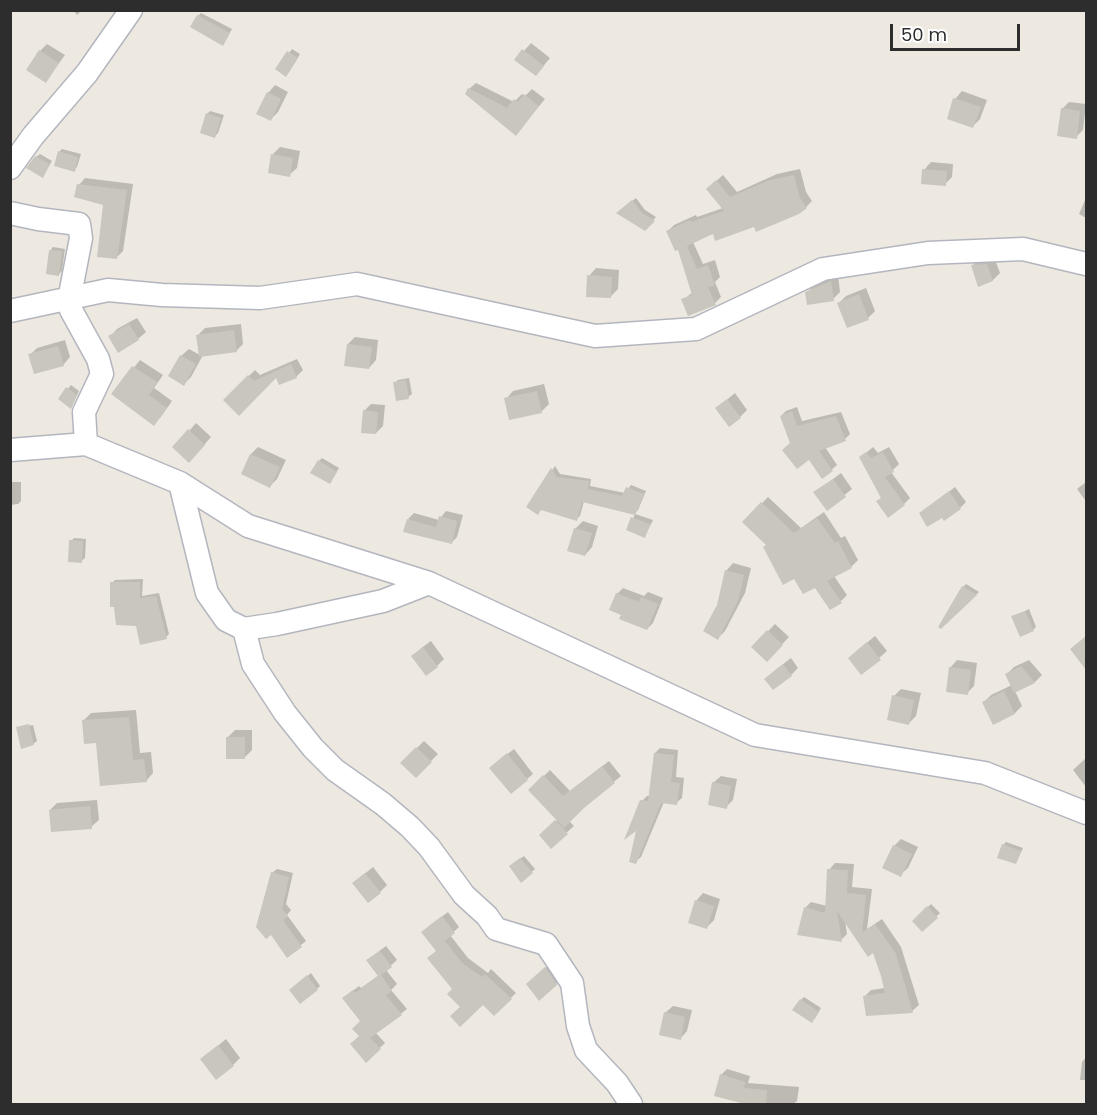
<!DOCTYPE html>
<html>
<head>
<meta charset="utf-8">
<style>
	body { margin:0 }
	#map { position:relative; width:1097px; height:1115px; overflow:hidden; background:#ede8e0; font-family:Poppins,sans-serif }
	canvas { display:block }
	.frame { position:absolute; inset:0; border:12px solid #2d2d2d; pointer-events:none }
	.scale { position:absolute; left:890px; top:24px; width:130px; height:27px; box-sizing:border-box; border:3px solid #2d2d2d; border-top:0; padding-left:8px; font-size:18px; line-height:21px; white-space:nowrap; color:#2d2d2d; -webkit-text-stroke:4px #fff; paint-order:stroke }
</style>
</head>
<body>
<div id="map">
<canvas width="1097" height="1115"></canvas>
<div class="frame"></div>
<div class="scale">50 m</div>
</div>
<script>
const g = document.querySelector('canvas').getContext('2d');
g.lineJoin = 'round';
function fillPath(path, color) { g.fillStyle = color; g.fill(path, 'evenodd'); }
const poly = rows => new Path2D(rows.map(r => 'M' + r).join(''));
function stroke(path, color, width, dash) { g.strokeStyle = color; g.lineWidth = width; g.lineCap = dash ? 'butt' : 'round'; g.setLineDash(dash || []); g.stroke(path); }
fillPath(poly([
	[73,10,82,10,77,15],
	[201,13,232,29,223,44,198,16],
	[531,43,550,58,536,75,516,60],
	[47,44,65,55,46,81,40,51],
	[292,49,300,54,289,72,277,69],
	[476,83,514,102,522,94,525,96,532,89,545,99,516,134,469,89],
	[275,85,288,92,278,112,271,119,268,93],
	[962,91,987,100,980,119,973,126,955,99],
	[1069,102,1086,104,1083,130,1076,137,1062,109],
	[210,111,224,115,218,133,215,136,207,114],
	[280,147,300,151,297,168,289,175,273,154],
	[62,149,81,154,77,167,74,170,59,152],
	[40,154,52,161,43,176,36,157],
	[931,162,953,164,952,177,945,184,924,170],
	[800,169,806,192,812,201,806,207,755,225,714,232,693,242,703,264,715,260,720,277,715,282,721,297,715,303,683,300,693,292,679,248,668,231,674,225,696,215,697,217,723,208,714,183,723,175,737,192,777,174],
	[85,178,133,184,123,251,116,258,105,204,79,185],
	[636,198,645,210,656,217,645,229,621,210],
	[1086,198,1086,218,1079,214],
	[53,247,65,249,62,271,59,274,50,251],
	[994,257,1000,273,993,280,979,285,972,266,979,259],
	[596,268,619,270,618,289,611,296,589,276],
	[838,275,840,292,833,299,807,293,814,285],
	[866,288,875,311,868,318,839,303,846,296],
	[137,318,146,332,138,339,110,337,117,329],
	[241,324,243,344,236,351,203,355,191,377,184,384,170,376,181,356,189,349,200,355,198,335,205,328],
	[355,337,378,340,376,360,369,368,348,344],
	[65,340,70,357,63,365,30,355,37,348],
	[297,359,303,370,296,377,280,383,277,375,225,400,255,370,260,375],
	[140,360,163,375,154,388,172,401,160,418,113,394],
	[409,378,412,394,408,397,395,383,398,380],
	[544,384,549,404,542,411,506,399,513,391],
	[71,385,79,391,71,407,60,399],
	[735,393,747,410,740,417,717,408],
	[371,404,385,405,383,426,376,433,364,411],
	[797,407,802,421,841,412,850,434,845,439,825,447,837,465,823,477,809,458,791,443,781,416,786,411],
	[196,423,211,437,196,454,189,431],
	[258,447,286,460,277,479,270,486,243,473,251,454],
	[873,447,878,453,889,447,899,464,891,472,910,498,904,504,883,497,861,457],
	[322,458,339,468,332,479,319,461],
	[555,466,560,474,591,479,590,486,625,493,631,485,646,491,638,510,635,513,584,501,580,516,576,519,528,506],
	[841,473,852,489,827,509,815,493],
	[10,482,21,482,21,501,18,504,10,505],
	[1086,482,1086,498,1085,500,1077,489],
	[955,487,966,502,960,508,942,516,921,513],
	[768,497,801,528,824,512,841,538,845,536,858,560,851,567,834,576,847,595,841,601,815,586,795,577,768,545,744,522],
	[446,511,463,515,457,537,451,543,408,519,414,513,439,520],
	[635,514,653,520,645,536,628,530],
	[583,521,598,526,592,547,585,555,575,529],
	[74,538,86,539,85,558,81,561,71,541],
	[733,563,751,568,745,593,725,631,718,638,718,605,726,571],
	[143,579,142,596,159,593,169,634,166,637,137,624,112,583,115,580],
	[966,584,979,592,941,627,963,587],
	[623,588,644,596,648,592,663,598,653,623,647,629,622,614,617,594],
	[1029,609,1036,627,1033,630,1013,617],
	[775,624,789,637,767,660,753,647],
	[875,636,887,651,862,673,857,651],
	[431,641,444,659,437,666,420,649],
	[791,658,798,668,791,675,773,672],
	[957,660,977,663,974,686,967,693,950,668],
	[1029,660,1042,675,1035,682,1015,691,1022,706,1015,713,994,723,984,702,991,695,1012,685,1007,674,1014,667],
	[901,689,921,693,916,716,909,723,894,696],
	[136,710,140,753,151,752,153,773,146,781,97,742,84,720,91,713],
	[33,725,37,741,33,744,17,728],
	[235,730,252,730,252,750,244,758,228,737],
	[424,741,438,754,416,776,402,763],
	[660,748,678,750,676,777,684,778,682,798,676,803,664,802,641,857,635,862,642,801,647,796,651,796,655,753],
	[514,749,533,774,527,779,497,762],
	[1086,758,1086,787,1073,770],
	[609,761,621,776,583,807,569,821,574,826,551,846,541,835,558,819,530,790,550,770,570,791],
	[721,776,737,779,733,800,726,807,713,783],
	[97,800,99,820,91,827,50,810,57,803],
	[901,839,918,847,908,868,900,875,894,846],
	[1006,842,1023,848,1016,863,1003,845],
	[524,856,535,869,521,881,514,863],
	[835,863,854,864,852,887,872,889,867,929,882,919,901,947,919,1005,912,1011,868,1015,865,996,871,990,885,988,874,951,845,920,847,934,841,940,805,908,811,902,827,906,829,870],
	[373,867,387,885,380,892,362,876],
	[277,869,293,873,286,904,291,910,287,915,306,941,287,956,272,873],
	[703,893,720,899,714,920,707,927,696,901],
	[931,904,940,913,922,930,914,921],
	[448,912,459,927,450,935,468,958,488,973,491,969,516,993,494,1014,483,1003,462,1007,428,927],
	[386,946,397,960,386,970,397,984,391,990,407,1009,376,1033,385,1043,366,1061,360,1036,362,1021,350,993,359,986,361,988,379,975,374,955],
	[553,961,563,977,556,984,535,977],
	[311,973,320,986,317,989,294,987],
	[804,997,821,1008,815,1018,801,1000],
	[673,1006,692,1010,687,1031,680,1039,665,1013],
	[226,1039,240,1058,233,1065,202,1059],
	[1086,1057,1086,1080,1080,1080,1082,1062],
	[727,1069,750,1076,748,1083,799,1087,797,1101,793,1104,751,1104,716,1094,721,1075]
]), '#0003');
fillPath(poly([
	[197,15,230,33,223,46,190,27],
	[522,49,544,66,536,76,514,60],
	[39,50,59,63,46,83,26,70],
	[287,51,298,58,286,77,275,69],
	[468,88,507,108,514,99,518,102,524,94,539,106,516,136,465,94],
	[267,92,281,99,271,121,256,114],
	[953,98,981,107,973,128,947,119],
	[1061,108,1080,111,1077,139,1057,136],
	[206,113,221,118,215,138,200,133],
	[58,151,78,157,75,172,54,166],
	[271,154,293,158,290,177,268,173],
	[35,156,50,164,43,178,26,168],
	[922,169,947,171,946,186,921,184],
	[794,175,800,198,807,208,799,214,756,232,754,227,715,241,713,234,687,246,697,269,708,265,715,285,708,287,716,305,688,316,681,299,692,295,678,250,675,251,666,231,690,220,691,222,724,211,706,189,716,180,730,197,770,180],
	[77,184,127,190,117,259,97,257,103,205,74,197],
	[632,200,642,213,655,221,645,231,616,213],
	[49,250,62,251,59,276,46,274],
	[987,264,993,281,978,287,971,265],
	[587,275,612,277,611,298,586,297],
	[831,281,834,301,807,305,805,292],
	[859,294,869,320,847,328,837,303],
	[129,324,139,340,118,353,108,336],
	[234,330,237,352,199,357,196,335],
	[347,344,372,347,369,369,344,366],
	[58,346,64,366,34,374,28,354],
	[180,355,196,364,184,386,168,376],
	[291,364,297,378,279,385,276,378,239,416,223,400,248,375,254,381],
	[132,366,157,382,149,395,167,408,154,426,111,394],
	[406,380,409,399,396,401,393,382],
	[66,387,77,395,71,409,58,399],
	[537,391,542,413,509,420,504,398],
	[727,399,741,418,729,427,715,408],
	[363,410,378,412,376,434,361,433],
	[792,411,797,426,836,416,846,441,819,451,833,471,822,479,809,460,797,469,782,450,790,443,780,416],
	[188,429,205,445,189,463,172,447],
	[866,452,871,458,883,452,894,472,885,477,905,505,888,518,876,501,881,498,859,457],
	[250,454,280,467,270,488,241,474],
	[318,460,337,472,330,484,310,473],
	[551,468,557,477,589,481,588,489,622,496,626,487,644,494,635,515,582,502,577,521,541,510,538,515,526,507],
	[833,479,846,497,827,511,813,492],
	[949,491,961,509,944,521,942,518,927,527,919,513],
	[761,502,794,533,817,518,835,543,838,541,852,568,827,581,842,603,830,610,815,588,803,594,794,579,783,585,763,547,766,545,742,522],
	[439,516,457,521,452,544,403,532,407,519,436,527],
	[631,517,650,524,645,538,626,530],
	[574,528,592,533,585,556,567,551],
	[69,540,83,541,82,563,68,562],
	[725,570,744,575,738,601,718,640,703,631,717,605],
	[110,582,140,582,140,598,156,596,167,639,140,645,136,626,116,625,114,607,110,607],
	[962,586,977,595,941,629,938,627],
	[616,593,639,602,641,597,658,604,647,630,619,619,621,615,609,610],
	[1025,611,1034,631,1020,637,1011,616],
	[767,630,783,645,767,662,751,647],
	[1086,636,1086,670,1070,649],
	[867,642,881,660,861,675,848,658],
	[423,647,438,667,426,676,411,656],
	[783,664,792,676,773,690,764,679],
	[1021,666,1035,683,1014,693,1005,674],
	[949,667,971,670,968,695,946,692],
	[1004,691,1015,714,993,725,982,702],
	[892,695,914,700,909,725,887,720],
	[129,717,133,760,144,759,147,782,100,786,96,743,84,744,82,720],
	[29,724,34,745,21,749,16,727],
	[226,737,245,737,245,759,226,759],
	[416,747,432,762,416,778,400,763],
	[507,753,528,780,511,794,489,768],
	[654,753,674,755,671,782,680,783,677,805,661,803,636,864,629,862,636,831,624,840,640,800,648,801],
	[602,766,615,783,584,808,564,828,528,790,543,775,563,796],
	[712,782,731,786,727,809,708,805],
	[90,806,92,829,51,832,49,810],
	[555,820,568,834,551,849,539,835],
	[1002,844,1021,851,1016,864,997,858],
	[893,845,912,854,901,877,882,868],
	[520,858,533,873,521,883,509,866],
	[827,869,848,870,847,893,866,895,862,933,875,924,896,954,913,1013,866,1016,863,996,885,993,881,976,873,953,868,957,837,911,842,942,797,935,804,907,825,913],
	[271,872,289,877,282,909,288,916,283,920,302,947,287,958,271,935,266,939,256,927],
	[365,873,381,893,368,903,352,883],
	[695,900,714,906,707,929,688,923],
	[927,906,938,918,922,932,912,921],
	[442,916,455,933,445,941,462,963,482,977,485,974,512,999,494,1016,483,1005,460,1027,450,1016,460,1007,447,994,452,989,427,958,436,951,421,932],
	[380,951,392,967,381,975,392,991,386,995,402,1015,370,1038,381,1049,366,1063,350,1044,359,1036,352,1029,360,1021,342,998,353,990,355,993,378,976,366,960],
	[545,967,557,985,539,1001,526,984],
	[307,975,318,990,300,1004,289,990],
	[800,999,819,1012,812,1023,792,1010],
	[664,1012,685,1017,681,1040,659,1035],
	[218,1045,234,1066,216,1080,200,1059],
	[720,1074,745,1082,744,1088,767,1090,766,1104,745,1104,714,1096]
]), '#c9c6be');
const minor = poly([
	[10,168,33,136,87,73,131,10],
	[10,213,38,219,79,224,81,238,69,300,71,310,98,359,102,374,84,412,86,444],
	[10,311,108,290,162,295,260,298,357,284,595,336,696,329,823,269,928,253,1023,249,1086,264],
	[10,450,86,444,180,483,248,526,429,583,755,735,985,773,1086,813],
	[180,483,207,593,226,620,244,629,277,624,383,601,429,583],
	[244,629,253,664,285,713,313,748,335,770,383,804,410,827,429,847,464,895,487,916,496,929,546,944,572,983,578,1026,586,1050,617,1083,631,1104]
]);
stroke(minor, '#b4b6bf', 25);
stroke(minor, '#fff', 22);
</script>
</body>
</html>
